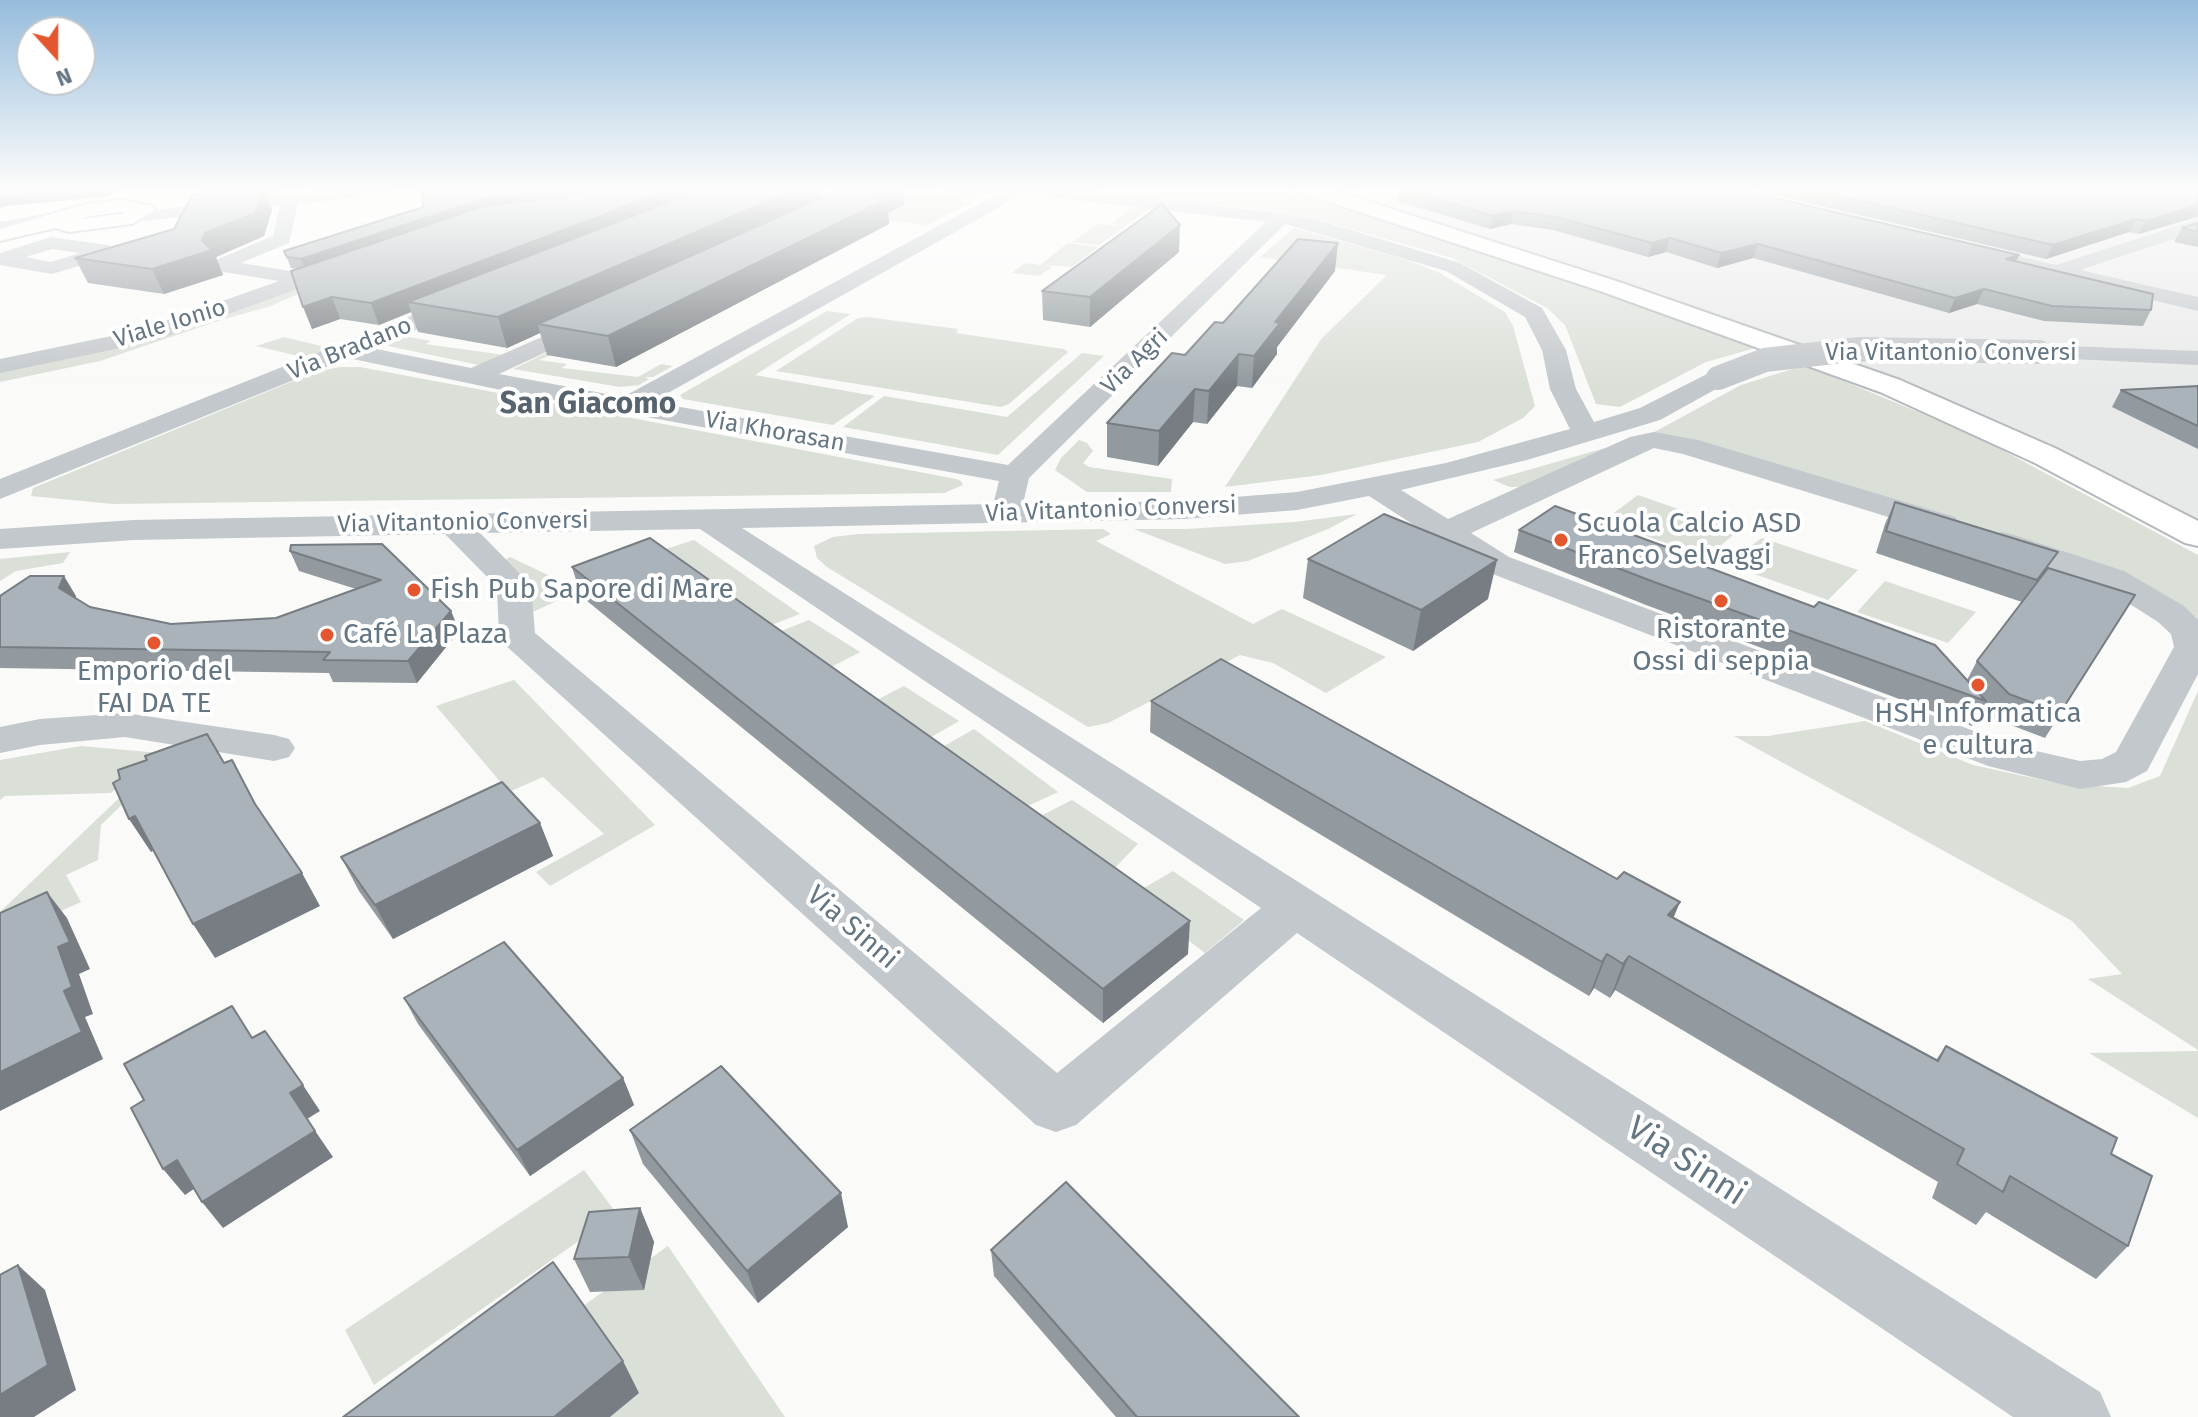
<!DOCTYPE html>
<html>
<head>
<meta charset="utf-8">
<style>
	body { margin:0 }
	#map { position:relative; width:2198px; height:1417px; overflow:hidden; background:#fafaf8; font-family:"Fira Sans",sans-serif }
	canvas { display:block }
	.north { position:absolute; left:16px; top:16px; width:80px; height:80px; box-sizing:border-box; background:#fff; border:2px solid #c1c8cd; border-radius:50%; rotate:159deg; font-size:22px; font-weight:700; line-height:32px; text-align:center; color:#657683 }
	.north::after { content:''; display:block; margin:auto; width:28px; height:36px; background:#e4572e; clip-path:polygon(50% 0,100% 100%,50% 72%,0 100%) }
</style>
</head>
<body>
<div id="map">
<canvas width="2198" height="1417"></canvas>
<div class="north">N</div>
</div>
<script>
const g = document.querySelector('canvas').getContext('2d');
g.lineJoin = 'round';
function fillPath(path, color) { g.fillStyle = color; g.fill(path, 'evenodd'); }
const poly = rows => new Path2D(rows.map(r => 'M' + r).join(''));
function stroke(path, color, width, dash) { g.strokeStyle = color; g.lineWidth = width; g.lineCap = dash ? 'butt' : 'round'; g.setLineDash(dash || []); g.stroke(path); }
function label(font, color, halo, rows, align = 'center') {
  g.font = font + ' "Fira Sans",sans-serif'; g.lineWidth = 8; g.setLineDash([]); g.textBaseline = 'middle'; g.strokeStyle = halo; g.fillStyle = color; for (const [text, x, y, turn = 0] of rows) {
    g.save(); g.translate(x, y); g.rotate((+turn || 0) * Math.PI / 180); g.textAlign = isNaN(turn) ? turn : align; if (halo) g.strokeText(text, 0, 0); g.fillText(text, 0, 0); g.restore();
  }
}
fillPath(poly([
	[1365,188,2198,188,2198,523,2062,453,1734,322,1373,203]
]), '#e8e9e9');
fillPath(poly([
	[1060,188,1277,188,1420,232,1759,347,1706,362,1620,407,1596,404,1565,325,1547,308,1452,258,1320,220,1274,211],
	[875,199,963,199,970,203,928,225,841,215],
	[1133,207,1151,208,1099,245,1072,242,1098,224,1124,226,1111,223],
	[1294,228,1407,260,1440,273,1505,312,1513,326,1535,406,1523,418,1478,442,1321,475,1225,487,1322,338,1387,275,1260,257],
	[1068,243,1098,247,1072,267,1043,265,1052,267,1039,276,1012,273,1025,263,1040,265],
	[308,284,303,292,268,307,224,319,100,361,0,382,0,372],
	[827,311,851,314,755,375,875,396,833,425,683,399,680,395],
	[867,317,958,329,956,333,1064,349,1068,352,1009,404,1001,407,776,371,858,318],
	[404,336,431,341,425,344,505,355,479,365,383,345],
	[284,337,330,348,307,358,256,346],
	[565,344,575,346,539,360,567,364,562,368,638,377,661,364,673,366,653,377,645,377,649,379,639,385,620,387,513,369],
	[1082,353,1104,356,998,455,843,427,884,396,1007,417],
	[1805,365,1976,436,2198,555,2198,633,2186,617,1647,436,1741,385],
	[340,367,360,367,951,478,960,480,963,485,944,493,113,504,31,496,33,488,315,372],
	[1079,440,1087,443,1093,451,1083,463,1089,467,1172,479,1171,492,1087,492,1055,470,1061,458],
	[1619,444,1545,487,1510,487,1493,480],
	[1638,495,1739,530,1707,557,1603,521],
	[1357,514,1328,529,1248,561,1225,564,1134,529,1187,529,1295,522],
	[1103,529,1111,534,1096,541,1253,624,1282,609,1386,657,1326,693,1273,663,1240,655,1108,723,1088,727,827,567,817,558,814,546,833,537,858,534],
	[1762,538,1858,570,1828,600,1726,564],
	[694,540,800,614,758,630,622,563],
	[70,552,63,563,16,571,0,581,0,559],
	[510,557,567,584,594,574,602,580,524,616,528,586,523,576,504,561],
	[1885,581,1976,612,1948,643,1857,612],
	[809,620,860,652,820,673,771,635],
	[514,680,655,825,550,886,536,872,604,834,543,777,509,792,436,706],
	[904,686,959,721,919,744,867,705],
	[2198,691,2198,1050,2088,979,2122,974,2072,921,1734,736,1768,736,1865,721,1973,765,2061,784,2128,788,2160,776],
	[974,729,1058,792,1013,813,932,753],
	[81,746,159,753,111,793,5,796,0,800,0,760],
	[163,756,134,793,101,825,98,860,66,875,81,902,0,938,0,912],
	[1072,800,1138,844,1107,876,1029,822],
	[1173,871,1244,920,1205,953,1130,896],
	[2198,1051,2198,1118,2089,1053],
	[584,1170,617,1214,374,1385,345,1330],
	[668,1246,785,1417,610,1417,638,1392,580,1308]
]), '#dadfd7');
const secondary = poly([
	[122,200,152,206,155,210,132,224,69,232,55,228,0,241,0,229,86,204,122,200],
	[122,212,127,213,80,219,90,216,122,212]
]);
const highway = poly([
	[1297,188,1326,188,1616,281,1900,380,2057,449,2198,521,2198,546,2185,543,2035,463,1880,392,1600,291,1299,192,1297,188]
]);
stroke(secondary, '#b3babf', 4);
stroke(highway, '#b4b9bd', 4);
fillPath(poly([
	[339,188,396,188,388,193,298,204,289,243,241,263,303,273,345,259,355,265,352,269,154,341,0,373,0,359,140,330,279,281,223,272,215,263,218,259,273,236,280,206,135,222,126,217,129,213,339,188],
	[670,188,717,188,709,193,639,203,630,198,639,193,670,188],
	[961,188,1004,188,1002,191,1007,188,1066,188,1281,213,1318,220,1460,263,1542,308,1566,350,1576,389,1594,422,1640,408,1709,373,1727,373,1731,378,1727,383,1660,420,1527,460,1401,490,1448,519,1630,437,1654,432,1698,440,1955,517,1960,524,1955,531,1944,534,1683,454,1654,448,1471,533,1509,557,2014,746,2080,761,2102,759,2116,752,2174,647,2171,634,2158,622,2100,585,1990,549,1986,542,1990,535,2002,532,2014,535,2124,571,2184,606,2198,620,2198,674,2147,771,2126,782,2080,789,1988,766,1485,571,1369,496,1297,510,1184,519,742,528,2100,1392,2111,1417,2013,1417,1297,933,1076,1125,1056,1132,1036,1125,504,644,499,636,497,587,445,534,134,540,0,549,0,529,134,520,996,504,994,501,999,481,520,394,348,358,0,499,0,479,466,294,474,296,477,301,474,306,371,348,471,368,594,314,602,316,605,321,602,326,499,374,623,397,1001,192,940,202,764,202,755,197,758,193,940,192,961,188],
	[1023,194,1266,222,1008,465,652,402,1023,194],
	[1285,224,1446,271,1525,317,1542,350,1550,389,1570,429,1446,463,1297,492,1184,501,1023,504,1029,478,1285,224],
	[700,529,1261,908,1057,1073,535,633,531,585,480,533,700,529],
	[62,210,68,211,71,215,68,219,0,234,0,222,62,210],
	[2198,219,2198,231,2080,270,2198,297,2198,311,1956,253,1953,249,1963,243,2056,265,2198,219],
	[51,237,108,245,118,251,115,255,52,274,0,265,0,253,51,237],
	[52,249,80,253,51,262,26,257,52,249],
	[2039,345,2198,351,2198,365,2030,357,2027,352,2030,347,2039,345],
	[125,713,274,735,289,739,295,748,289,757,274,761,125,737,40,745,0,753,0,727,40,719,125,713]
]), '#c3c8cc');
fillPath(secondary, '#fff');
fillPath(highway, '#fff');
stroke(poly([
	[1718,378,1765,360,1859,349,2039,352]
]), '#c3c8cc', 24);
fillPath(poly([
	[694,188,694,193,714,196,820,199,843,189,828,188,936,188,903,189,904,205,888,213,889,224,616,367,547,355,540,333,507,348,418,332,411,312,379,325,340,319,312,329,299,269,291,268,284,251],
	[1399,188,2016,262,2151,310,2143,326,2044,321,1977,304,1949,313,1753,258,1717,268,1666,252,1648,257,1553,230,1511,224,1490,229,1397,201],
	[1745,188,2198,188,2198,217,2139,234,2129,232,2046,259],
	[205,191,277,192,266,194,272,210,264,236,216,257,223,275,164,294,88,283,75,258,174,229,207,194],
	[2198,223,2198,247,2174,242,2182,228],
	[1179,252,1090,327,1043,320,1042,291],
	[1335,271,1277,347,1277,354,1252,388,1237,386,1207,424,1193,422,1158,466,1107,457,1107,423,1223,323],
	[2198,386,2198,449,2112,407,2121,390],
	[1895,502,2049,568,2135,595,2045,738,1995,719,1983,706,1972,726,1646,605,1514,552,1519,530,1688,555,1686,560,1814,607,1967,680,1977,661,2022,602,1876,553,1885,524],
	[382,544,451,611,459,631,417,683,333,682,329,673,0,668,0,596,76,596,76,598,90,607,171,624,276,618,356,589,299,571,290,551],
	[1308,559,1488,599,1413,651,1303,598],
	[572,567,1188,954,1103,1023,581,596],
	[1151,701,1674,918,1936,1060,1946,1046,2111,1154,2128,1246,2096,1279,1986,1212,1976,1225,1932,1198,1938,1182,1615,990,1610,998,1594,988,1589,996,1150,732],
	[540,823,553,856,393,939,359,891,341,857],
	[404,998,623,1078,634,1105,530,1176,418,1024],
	[630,1130,848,1227,758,1303,643,1164],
	[640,1208,654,1242,644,1290,590,1292,574,1259],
	[991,1250,1299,1417,1116,1417,994,1276]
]), '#929a9f');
fillPath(poly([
	[81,188,116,188,110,196,6,206,0,208,0,196],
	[225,188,279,188,277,192,266,194,272,210,264,236,216,257,223,275,164,294,152,269,202,241,209,200,205,191],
	[572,188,649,188,305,270,301,259,483,199],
	[674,188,694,188,696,199,408,302,411,312,379,325,371,303],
	[799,188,818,188,820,205,538,324,540,333,507,348,498,317],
	[887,188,903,188,904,205,888,213,889,224,616,367,608,336],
	[2198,205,2197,216,2139,234,2146,221],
	[1513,211,1511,224,1490,229,1493,216],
	[2136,219,2129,232,2046,259,2053,245],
	[1180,225,1179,252,1090,327,1090,297],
	[1670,238,1666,252,1648,257,1652,243],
	[1338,243,1335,271,1277,347,1277,354,1252,388,1254,356,1275,322],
	[1758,244,1753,258,1717,268,1721,253],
	[2019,255,2012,270,2006,259],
	[1984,289,1977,304,1949,313,1955,298],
	[332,297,340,319,312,329,303,307],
	[1239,354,1237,386,1207,424,1209,391],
	[1195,389,1193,422,1158,466,1159,431],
	[1497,560,1488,599,1413,651,1421,610],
	[64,576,76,596,71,609,59,588],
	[451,611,459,631,417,683,408,661],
	[135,816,156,849,151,852,129,819],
	[540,823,553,856,393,939,375,905],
	[302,873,320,906,215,958,193,924],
	[47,892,67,918,90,969,79,974,93,1014,85,1017,103,1059,0,1111,0,1072,64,991],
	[1680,902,1666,936,1668,915],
	[1190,921,1188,954,1103,1023,1103,989],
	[1607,954,1594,988,1589,996,1602,962],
	[1629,956,1615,990,1610,998,1623,964],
	[623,1078,634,1105,530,1176,517,1150],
	[303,1085,320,1111,307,1119,333,1157,223,1228,202,1202,290,1093],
	[177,1160,198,1186,185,1195,163,1169],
	[841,1193,848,1227,758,1303,747,1271],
	[640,1208,654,1242,644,1290,629,1257],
	[18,1265,45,1290,76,1390,34,1417,0,1417,0,1395],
	[623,1361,639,1393,610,1417,554,1417]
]), '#777d82');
const building = poly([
	[0,188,81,188,0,196,0,188],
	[206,188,226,188,205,191,206,188],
	[258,188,263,188,255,213,205,233,202,241,212,250,152,269,75,258,174,229,192,195,258,188],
	[422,188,572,188,483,199,301,259,287,257,284,251,423,207,422,188],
	[635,188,674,188,371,303,332,297,303,307,291,271,484,206,635,188],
	[706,188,710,188,714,196,733,188,799,188,498,317,408,302,706,188],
	[843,188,887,188,869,197,887,199,608,336,538,324,843,188],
	[1400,188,1731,188,2019,255,2006,259,2153,294,2151,310,2052,306,1984,289,1955,298,1758,244,1721,253,1670,238,1652,243,1556,217,1513,211,1493,216,1400,188],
	[1804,188,2198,188,2198,205,2146,221,2136,219,2053,245,1804,188],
	[1162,204,1180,225,1090,297,1042,291,1162,204],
	[2198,223,2198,232,2182,228,2198,223],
	[1298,239,1338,243,1275,322,1280,323,1254,356,1239,354,1209,391,1195,389,1159,431,1107,423,1172,353,1185,355,1215,322,1223,323,1298,239],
	[2198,386,2198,426,2121,390,2198,386],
	[1895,502,2058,552,2037,580,1886,531,1895,502],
	[1555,506,1688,555,1683,558,1814,607,1819,602,1935,645,1986,701,1654,582,1519,530,1555,506],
	[1384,514,1497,560,1421,610,1308,559,1384,514],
	[650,538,1190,921,1103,989,572,567,650,538],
	[382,544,451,611,408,661,323,660,330,652,0,647,0,596,30,576,64,576,59,588,90,607,171,624,276,618,381,580,290,551,291,545,382,544],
	[2048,568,2135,595,2060,713,2009,694,1977,661,2048,568],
	[1221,659,1617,879,1624,872,1680,902,1668,915,1938,1061,1946,1046,2117,1138,2111,1154,2152,1176,2128,1246,2010,1176,2003,1192,1957,1164,1964,1149,1629,956,1623,964,1607,954,1602,962,1151,701,1221,659],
	[207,734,224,763,232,760,255,804,302,873,193,924,135,816,129,819,113,783,120,779,118,770,147,760,145,756,207,734],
	[502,782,540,823,375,905,341,857,502,782],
	[47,892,70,942,58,947,72,987,64,991,82,1032,0,1072,0,913,47,892],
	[504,942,623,1078,517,1150,404,998,504,942],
	[232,1006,252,1038,265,1031,303,1085,290,1093,315,1131,202,1202,177,1160,163,1169,131,1108,144,1100,124,1064,232,1006],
	[721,1066,841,1193,747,1271,630,1130,721,1066],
	[1066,1182,1299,1417,1137,1417,991,1250,1066,1182],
	[640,1208,629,1257,574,1259,589,1212,640,1208],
	[553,1262,623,1361,554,1417,343,1417,553,1262],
	[18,1265,48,1365,0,1395,0,1275,18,1265]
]);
fillPath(building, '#aab3b9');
stroke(building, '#777d82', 2);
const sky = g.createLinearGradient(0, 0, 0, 387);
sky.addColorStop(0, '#96bcdc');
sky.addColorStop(0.49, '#fdfdfc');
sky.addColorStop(1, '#fdfdfc00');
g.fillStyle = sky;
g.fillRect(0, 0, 2198, 387);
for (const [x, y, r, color] of [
	[1561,540,8,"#e4572e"],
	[414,590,8,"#e4572e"],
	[1721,601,8,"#e4572e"],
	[327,635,8,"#e4572e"],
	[154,643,8,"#e4572e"],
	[1978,685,8,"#e4572e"]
]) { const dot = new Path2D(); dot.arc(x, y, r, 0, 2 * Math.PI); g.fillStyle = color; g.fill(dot); stroke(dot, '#fff', 3); }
label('24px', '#657683', '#fff', [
	["Viale Ionio",170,324,-17],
	["Via Bradano",350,349,-22],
	["Via Vitantonio Conversi",1951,353],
	["Via Agri",1135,362,-44],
	["Via Khorasan",775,432,10],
	["Via Vitantonio Conversi",1111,510,-2],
	["Via Vitantonio Conversi",463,523,-1]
]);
label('28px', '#657683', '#fff', [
	["Scuola Calcio ASD",1577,524],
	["Franco Selvaggi",1577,556],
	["Fish Pub Sapore di Mare",430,590],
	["Ristorante",1721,630,"center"],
	["Ossi di seppia",1721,662,"center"],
	["Café La Plaza",343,635],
	["Emporio del",154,672,"center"],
	["FAI DA TE",154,704,"center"],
	["HSH Informatica",1978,714,"center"],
	["e cultura",1978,746,"center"]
], 'left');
label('28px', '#657683', '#fff', [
	["Via Sinni",852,928,41]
]);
label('bold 30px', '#57646e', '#fff', [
	["San Giacomo",588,405]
]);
label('34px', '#657683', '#fff', [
	["Via Sinni",1686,1162,33]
]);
</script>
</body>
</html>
